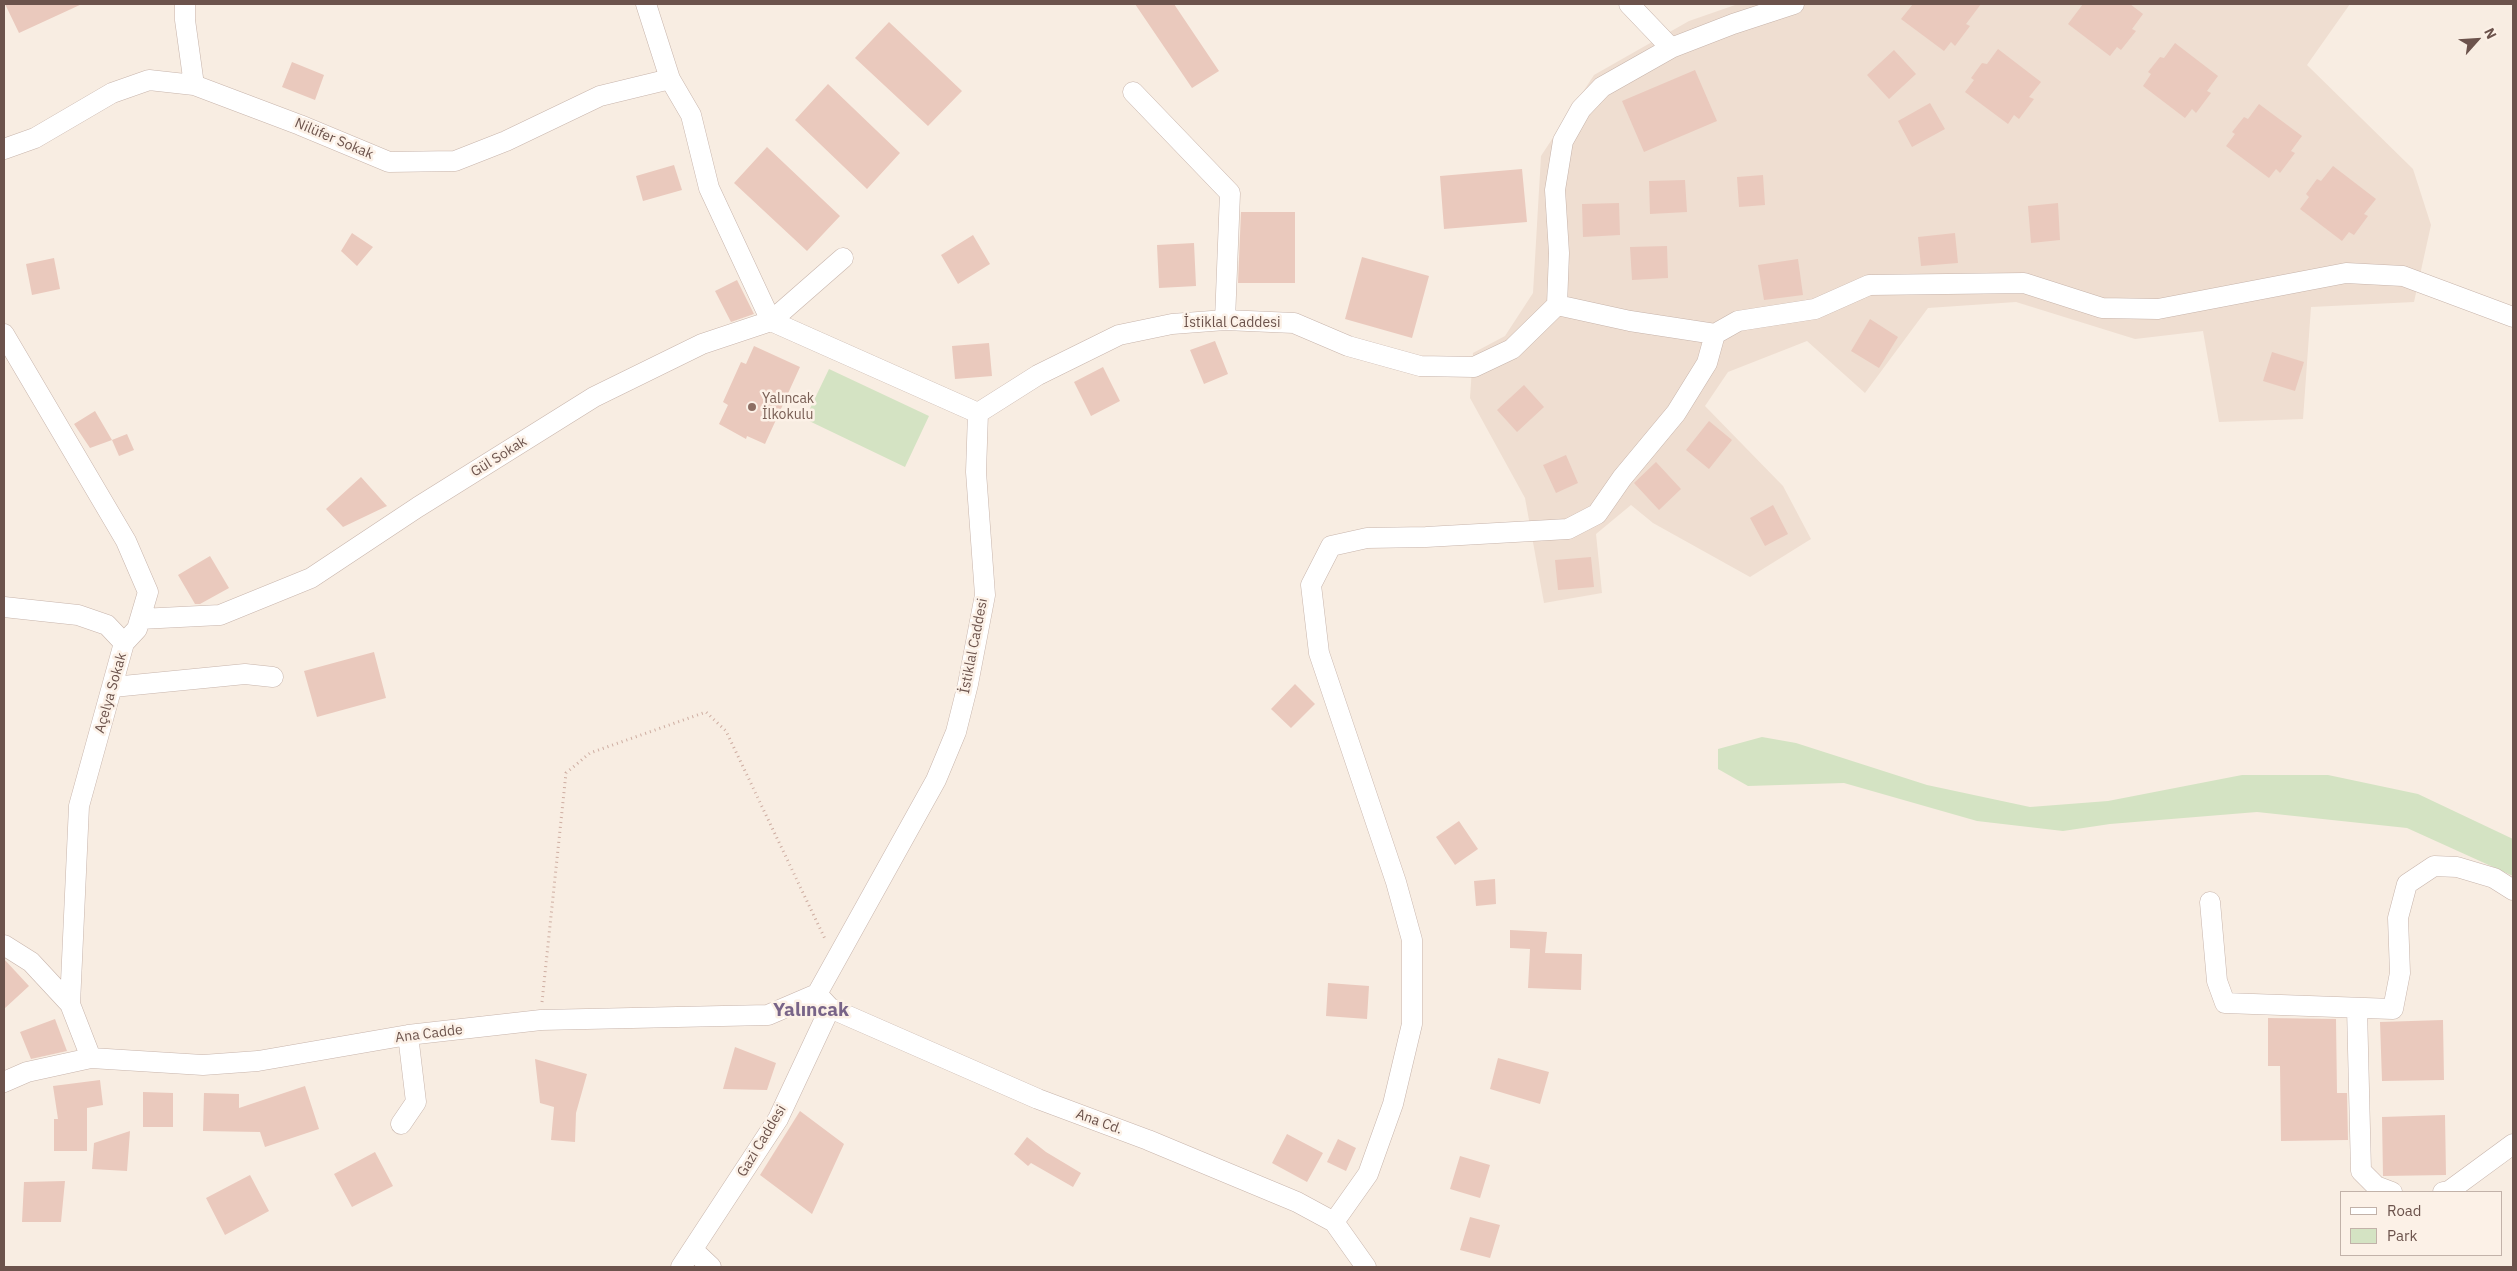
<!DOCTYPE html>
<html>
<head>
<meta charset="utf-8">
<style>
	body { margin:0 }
	#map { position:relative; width:2517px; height:1271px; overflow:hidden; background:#f8ede2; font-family:"IBM Plex Sans",sans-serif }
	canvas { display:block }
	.frame { position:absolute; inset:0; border:5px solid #6c534c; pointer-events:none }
	.legend { position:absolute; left:2340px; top:1191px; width:162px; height:65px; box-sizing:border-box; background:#fcf1e7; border:1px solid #c2b2a9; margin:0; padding:6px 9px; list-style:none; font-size:15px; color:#6c534c }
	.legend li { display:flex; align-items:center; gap:10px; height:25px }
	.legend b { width:25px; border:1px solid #c2b2a9 }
	.north { position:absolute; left:2452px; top:15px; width:50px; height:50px; -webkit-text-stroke:4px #fcf1e7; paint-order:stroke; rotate:64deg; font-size:14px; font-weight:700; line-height:20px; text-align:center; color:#6c534c }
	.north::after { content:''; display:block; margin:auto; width:18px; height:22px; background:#6c534c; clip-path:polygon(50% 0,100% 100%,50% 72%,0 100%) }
</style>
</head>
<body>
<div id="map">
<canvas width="2517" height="1271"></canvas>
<div class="frame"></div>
<ul class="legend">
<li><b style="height:6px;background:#fff"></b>Road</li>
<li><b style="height:14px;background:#d4e3c3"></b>Park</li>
</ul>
<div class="north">N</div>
</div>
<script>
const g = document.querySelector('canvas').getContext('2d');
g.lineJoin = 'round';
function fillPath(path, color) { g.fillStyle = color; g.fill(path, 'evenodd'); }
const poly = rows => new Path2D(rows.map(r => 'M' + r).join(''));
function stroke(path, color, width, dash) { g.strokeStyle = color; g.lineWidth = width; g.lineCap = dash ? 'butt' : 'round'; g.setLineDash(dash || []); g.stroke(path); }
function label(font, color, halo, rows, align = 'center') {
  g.font = font + ' "IBM Plex Sans",sans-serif'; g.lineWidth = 5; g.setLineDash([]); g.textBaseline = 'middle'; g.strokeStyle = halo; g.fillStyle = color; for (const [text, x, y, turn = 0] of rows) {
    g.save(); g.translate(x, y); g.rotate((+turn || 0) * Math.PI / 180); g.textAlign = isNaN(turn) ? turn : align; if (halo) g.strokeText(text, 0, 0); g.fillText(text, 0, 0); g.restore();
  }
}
fillPath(poly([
	[1738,4,2350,4,2307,65,2413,169,2431,225,2414,302,2311,307,2303,419,2219,422,2203,331,2135,339,2016,302,1928,308,1865,393,1807,341,1728,372,1705,406,1783,486,1811,539,1750,577,1653,523,1631,505,1596,534,1602,593,1544,603,1525,498,1470,398,1473,353,1505,336,1533,293,1541,156,1594,75,1689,21]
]), '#efded1');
fillPath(poly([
	[829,369,929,416,905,467,805,419],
	[1762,737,1796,743,1927,785,2030,807,2108,801,2242,775,2328,775,2418,794,2513,839,2513,876,2407,828,2257,812,2110,824,2063,831,1977,821,1844,783,1748,786,1718,769,1718,749]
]), '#d4e3c3');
fillPath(poly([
	[5,4,82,4,19,33],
	[1135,4,1174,4,1219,71,1192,88],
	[1913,4,1981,4,1966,24,1970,26,1955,46,1951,42,1944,51,1901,19],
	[2083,4,2130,4,2143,14,2132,29,2136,31,2121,50,2117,47,2110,56,2068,24],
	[889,22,962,91,928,126,855,58],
	[2175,43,2218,76,2207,91,2211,93,2196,113,2192,109,2185,118,2143,86,2151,74,2148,72,2160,57,2164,58],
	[1998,49,2041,82,2029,97,2034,99,2019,119,2014,115,2008,124,1965,92,1974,80,1971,78,1982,63,1987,64],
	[1894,50,1916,74,1889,99,1867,75],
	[292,62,324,75,315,100,282,87],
	[1695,70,1717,121,1644,152,1622,101],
	[828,84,900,153,867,189,795,120],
	[1930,103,1945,129,1912,147,1898,121],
	[2259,104,2302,136,2291,151,2295,153,2280,173,2276,169,2269,178,2226,146,2235,134,2232,132,2244,117,2248,119],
	[767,147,840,216,807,251,734,183],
	[674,165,682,190,643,201,636,176],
	[2333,166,2376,199,2364,214,2368,216,2354,235,2349,232,2342,241,2300,209,2309,197,2306,194,2317,179,2321,181],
	[1522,169,1527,222,1444,229,1440,176],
	[1763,175,1765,205,1739,207,1737,177],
	[1685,180,1687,212,1650,214,1649,181],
	[1619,203,1620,235,1583,237,1582,204],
	[2058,203,2060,240,2031,243,2028,206],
	[1241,212,1295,212,1295,283,1238,283],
	[352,233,373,247,357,266,341,251],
	[1955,233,1958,263,1921,266,1918,237],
	[973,235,990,264,958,284,941,255],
	[1194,243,1196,286,1159,288,1157,245],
	[1667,246,1668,278,1632,280,1630,247],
	[1362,257,1429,276,1412,338,1345,319],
	[54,258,60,289,32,295,26,264],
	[1798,259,1803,295,1764,300,1758,265],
	[737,280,754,314,731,322,715,291],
	[1870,319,1898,337,1879,368,1851,351],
	[1215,341,1228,374,1204,384,1190,350],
	[989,343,992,376,955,379,952,346],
	[754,346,800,367,765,444,747,436,746,439,719,424,728,405,723,402,741,362,746,364],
	[2272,352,2304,362,2295,391,2263,381],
	[1103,367,1120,401,1091,416,1074,382],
	[1524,385,1544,407,1517,432,1497,410],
	[95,411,112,440,90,448,74,424],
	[1709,421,1732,440,1709,469,1686,450],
	[127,434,134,450,119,456,112,440],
	[1566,455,1578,483,1556,493,1543,465],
	[1656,462,1681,489,1659,510,1634,483],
	[361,477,387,506,343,527,326,509],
	[1773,505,1788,534,1765,546,1750,518],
	[210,556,229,588,200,604,195,604,178,575],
	[1591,557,1594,587,1558,590,1555,560],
	[374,652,386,698,317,717,304,671],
	[1295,684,1315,704,1291,728,1271,709],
	[1459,821,1478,849,1455,865,1436,837],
	[1495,879,1496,904,1476,906,1474,881],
	[1510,930,1547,932,1545,953,1582,954,1581,990,1528,988,1530,949,1510,948],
	[4,959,29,986,4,1009],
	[1328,983,1369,986,1367,1019,1326,1016],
	[2268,1018,2336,1019,2337,1093,2347,1093,2348,1140,2281,1141,2280,1066,2268,1066],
	[55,1019,67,1051,31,1059,20,1032],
	[2443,1020,2444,1080,2382,1081,2380,1022],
	[735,1047,776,1063,767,1090,723,1089],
	[1498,1058,1549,1072,1540,1104,1490,1089],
	[535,1059,587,1074,576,1113,575,1142,551,1140,554,1107,540,1103],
	[100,1080,103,1105,87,1108,87,1151,54,1151,54,1119,58,1119,53,1086],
	[305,1086,319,1129,265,1147,260,1132,203,1131,204,1093,239,1094,239,1108],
	[143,1092,173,1093,173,1127,143,1127],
	[800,1111,844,1144,812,1214,760,1175],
	[2445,1115,2446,1175,2383,1176,2382,1117],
	[130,1131,127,1171,92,1169,94,1143],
	[1287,1134,1323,1153,1307,1182,1272,1163],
	[1027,1137,1046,1152,1081,1173,1073,1187,1031,1163,1028,1166,1014,1154],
	[1338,1139,1356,1148,1346,1171,1327,1162],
	[375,1152,393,1186,352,1207,334,1174],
	[1460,1156,1490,1165,1480,1198,1450,1189],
	[250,1175,269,1211,225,1235,206,1198],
	[65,1181,61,1222,22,1222,24,1182],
	[1470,1217,1500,1225,1490,1258,1460,1250]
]), '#eac9bd');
const street = poly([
	[185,4,185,20,194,85],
	[646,4,670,79,691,115,709,188,771,321,978,413],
	[1629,4,1671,48],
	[1133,92,1230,193,1225,320],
	[4,149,35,138,112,93,149,80,194,85,300,125,389,162,455,161,506,141,600,96,670,79],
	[1557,305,1630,321,1715,334,1738,321,1815,309,1869,285,2024,283,2102,308,2158,309,2346,273,2403,276,2513,317],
	[4,334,126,541,148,592,137,629,124,643,79,806,70,1004],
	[4,607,78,615,107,625,124,643],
	[140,619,220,615,311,578,418,507,594,397,702,344,771,321,843,258],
	[113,687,245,674,273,677],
	[2210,902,2217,981,2225,1003,2393,1009,2400,973,2398,918,2407,884,2434,866,2457,867,2494,878,2513,890],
	[4,945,31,962,70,1004,91,1058],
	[817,994,830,1008,1038,1099,1148,1140,1297,1202,1334,1222,1366,1267],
	[2357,1008,2361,1171,2376,1186,2392,1192],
	[4,1082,27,1072,91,1058,203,1065,258,1061,408,1035,541,1020,768,1015,817,994,936,780,956,732,968,684,985,595,976,472,978,413,1038,375,1119,335,1172,324,1225,320,1294,323,1348,346,1420,366,1474,367,1512,349,1557,305,1559,253,1555,190,1563,141,1581,109,1602,87,1671,48,1733,24,1794,4],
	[401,1124,416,1102,408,1035],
	[2443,1192,2449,1191,2513,1144],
	[1334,1222,1368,1174,1393,1104,1412,1024,1412,940,1396,882,1319,653,1311,585,1331,546,1367,538,1426,537,1568,529,1597,514,1622,478,1676,413,1707,363,1715,334],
	[693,1250,711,1267],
	[681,1267,778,1119,830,1008]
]);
stroke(street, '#c7b4ab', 21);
stroke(poly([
	[542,1002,566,773,590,753,706,712,726,731,825,939]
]), '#ceada1', 3, [1, 4]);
stroke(street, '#fff', 20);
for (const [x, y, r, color] of [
	[752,407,5,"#8d6e63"]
]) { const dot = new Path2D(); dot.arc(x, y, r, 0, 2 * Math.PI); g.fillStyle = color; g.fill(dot); stroke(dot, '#fcf1e7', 2); }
label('14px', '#6c534c', '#fcf1e7', [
	["Nilüfer Sokak",334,139,23],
	["İstiklal Caddesi",1232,323],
	["Gül Sokak",499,457,-32],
	["İstiklal Caddesi",974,646,-79],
	["Açelya Sokak",111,693,-74],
	["Ana Cadde",429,1034,-7],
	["Ana Cd.",1099,1122,20],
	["Gazi Caddesi",762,1141,-59]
]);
label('14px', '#785e54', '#fcf1e7', [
	["Yalıncak",762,399],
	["İlkokulu",762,415]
], 'left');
label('bold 19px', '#786488', '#fcf1e7', [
	["Yalıncak",811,1011]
]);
</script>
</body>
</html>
